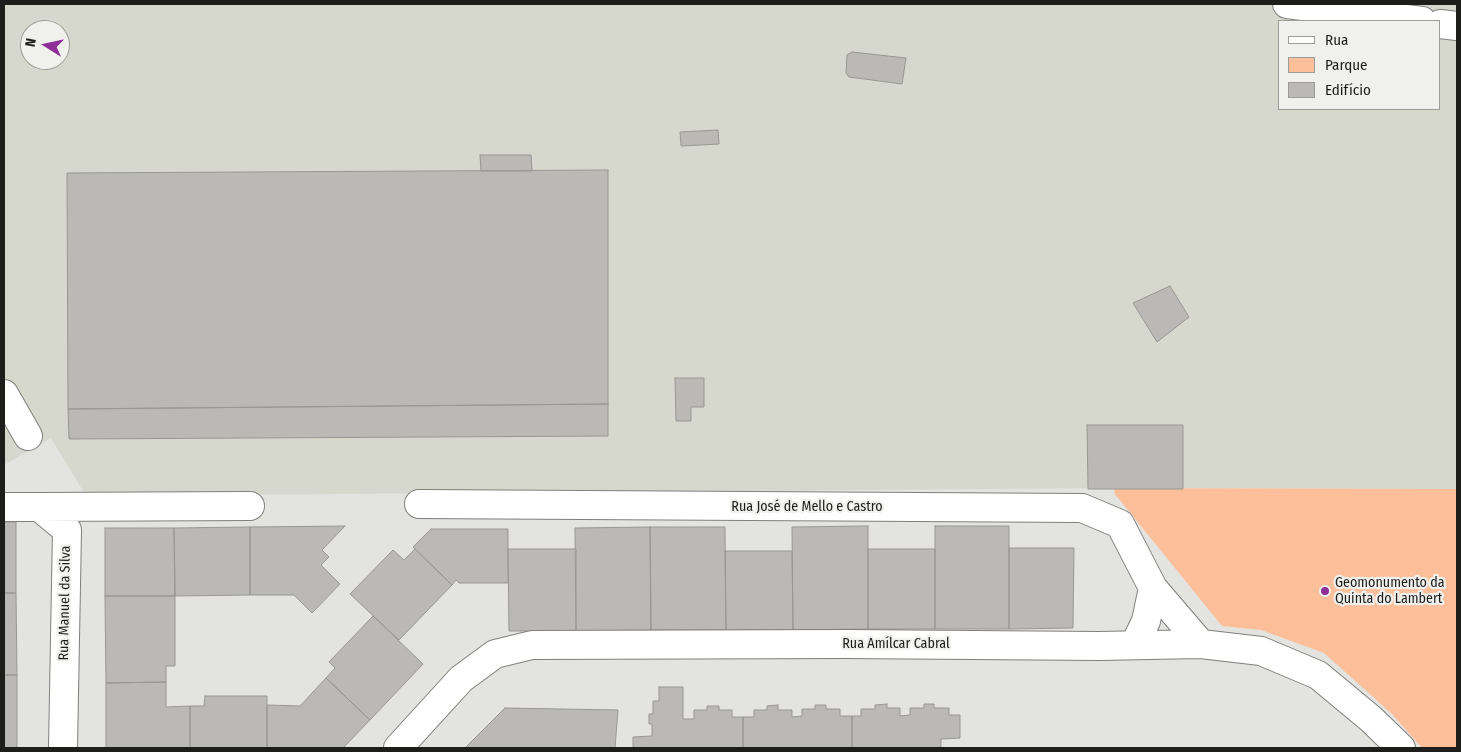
<!DOCTYPE html>
<html>
<head>
<meta charset="utf-8">
<style>
	body { margin:0 }
	#map { position:relative; width:1461px; height:752px; overflow:hidden; background:#e3e3e0; font-family:"Fira Sans Condensed",sans-serif }
	canvas { display:block }
	.frame { position:absolute; inset:0; border:5px solid #1d1d1c; pointer-events:none }
	.legend { position:absolute; left:1278px; top:20px; width:162px; height:90px; box-sizing:border-box; background:#f0f1ed; border:1px solid #9c9c99; margin:0; padding:6px 9px; list-style:none; font-size:15px; color:#1d1d1c }
	.legend li { display:flex; align-items:center; gap:10px; height:25px }
	.legend b { width:25px; border:1px solid #9c9c99 }
	.north { position:absolute; left:20px; top:20px; width:50px; height:50px; box-sizing:border-box; background:#f0f1ed; border:1px solid #9c9c99; border-radius:50%; rotate:280deg; font-size:14px; font-weight:700; line-height:20px; text-align:center; color:#1d1d1c }
	.north::after { content:''; display:block; margin:auto; width:18px; height:22px; background:#8e2f98; clip-path:polygon(50% 0,100% 100%,50% 72%,0 100%) }
</style>
</head>
<body>
<div id="map">
<canvas width="1461" height="752"></canvas>
<div class="frame"></div>
<ul class="legend">
<li><b style="height:6px;background:#fff"></b>Rua</li>
<li><b style="height:14px;background:#fdbf9a"></b>Parque</li>
<li><b style="height:14px;background:#bbb9b6"></b>Edifício</li>
</ul>
<div class="north">N</div>
</div>
<script>
const g = document.querySelector('canvas').getContext('2d');
g.lineJoin = 'round';
function fillPath(path, color) { g.fillStyle = color; g.fill(path, 'evenodd'); }
const poly = rows => new Path2D(rows.map(r => 'M' + r).join(''));
function stroke(path, color, width, dash) { g.strokeStyle = color; g.lineWidth = width; g.lineCap = dash ? 'butt' : 'round'; g.setLineDash(dash || []); g.stroke(path); }
function label(font, color, halo, rows, align = 'center') {
  g.font = font + ' "Fira Sans Condensed",sans-serif'; g.lineWidth = 4.5; g.setLineDash([]); g.textBaseline = 'middle'; g.strokeStyle = halo; g.fillStyle = color; for (const [text, x, y, turn = 0] of rows) {
    g.save(); g.translate(x, y); g.rotate((+turn || 0) * Math.PI / 180); g.textAlign = isNaN(turn) ? turn : align; if (halo) g.strokeText(text, 0, 0); g.fillText(text, 0, 0); g.restore();
  }
}
fillPath(poly([
	[4,4,1457,4,1457,489,1115,488,86,496,51,438,4,465],
	[1280,21,1440,21,1440,109,1280,109],
	[30,30,60,30,60,60,30,60]
]), '#d7d8cd');
fillPath(poly([
	[1115,488,1457,489,1457,748,1422,748,1392,714,1324,653,1261,630,1222,626,1114,493]
]), '#fdbf9a');
const building = poly([
	[852,52,906,58,902,84,849,77,846,73,847,55,852,52],
	[718,130,719,144,681,146,680,132,718,130],
	[480,155,531,155,532,171,481,171,480,155],
	[608,170,608,404,68,409,67,173,608,170],
	[1170,286,1189,317,1157,342,1133,303,1170,286],
	[675,378,704,378,704,407,691,407,691,421,676,421,675,378],
	[608,404,608,436,69,439,68,409,608,404],
	[1087,425,1183,425,1183,489,1088,489,1087,425],
	[4,522,16,522,16,593,4,593,4,522],
	[345,526,322,550,329,557,321,565,340,584,312,613,294,595,250,595,250,527,345,526],
	[868,526,868,629,793,630,792,527,868,526],
	[935,526,1009,526,1009,629,935,629,935,526],
	[250,527,250,595,175,596,174,528,250,527],
	[650,527,725,527,726,630,651,630,650,527],
	[650,527,651,630,576,631,575,528,650,527],
	[105,528,174,528,175,596,105,596,105,528],
	[431,529,508,529,508,583,459,583,456,580,452,585,413,547,431,529],
	[1009,548,1074,548,1073,628,1009,629,1009,548],
	[415,549,452,585,399,640,350,594,393,550,404,560,415,549],
	[508,549,576,549,576,631,509,631,508,549],
	[868,549,935,549,935,629,868,629,868,549],
	[725,551,792,551,793,630,726,630,725,551],
	[4,593,16,593,17,675,4,675,4,593],
	[105,596,175,596,175,666,166,666,166,682,106,683,105,596],
	[373,616,423,664,370,720,326,678,335,668,329,662,373,616],
	[4,675,17,675,17,748,4,748,4,675],
	[326,678,370,720,343,748,267,748,267,705,300,706,326,678],
	[166,682,166,707,190,706,190,748,106,748,106,683,166,682],
	[659,687,683,687,683,719,694,719,694,710,707,710,707,706,719,706,719,710,732,710,732,717,743,717,743,748,633,748,633,737,652,736,652,724,649,724,649,714,653,714,653,701,659,701,659,687],
	[205,696,267,696,267,748,190,748,190,706,204,706,205,696],
	[887,704,887,708,900,708,900,716,910,715,910,708,924,708,924,704,934,704,934,708,949,708,949,715,960,715,960,738,941,739,941,748,852,748,852,716,861,716,861,709,875,709,875,705,887,704],
	[778,705,778,710,792,710,792,717,802,716,802,709,815,709,815,705,826,705,826,709,840,709,840,716,852,716,852,748,743,748,743,717,754,717,754,710,767,710,767,706,778,705],
	[505,708,618,710,615,748,465,748,505,708]
]);
fillPath(building, '#bbb9b6');
stroke(building, '#989793', 1);
const minor = poly([
	[1287,4,1422,21],
	[1440,24,1457,26],
	[4,394,28,436],
	[419,504,1082,508,1120,524,1153,588,1201,644],
	[4,507,39,507,67,530,63,748],
	[39,507,250,506],
	[1135,644,1146,621,1153,588],
	[398,748,461,679,495,654,532,645,846,644,1099,646,1201,644,1261,651,1318,675,1371,719,1401,748]
]);
stroke(minor, '#7f7f7c', 30);
stroke(minor, '#fff', 28);
for (const [x, y, r, color] of [
	[1325,591,5,"#8e2f98"]
]) { const dot = new Path2D(); dot.arc(x, y, r, 0, 2 * Math.PI); g.fillStyle = color; g.fill(dot); stroke(dot, '#f0f1ed', 2); }
label('14px', '#1d1d1c', '#f0f1ed', [
	["Rua José de Mello e Castro",807,507],
	["Rua Manuel da Silva",65,603,-89],
	["Rua Amílcar Cabral",896,644]
]);
label('14px', '#1d1d1c', '#f0f1ed', [
	["Geomonumento da",1335,583],
	["Quinta do Lambert",1335,599]
], 'left');
</script>
</body>
</html>
